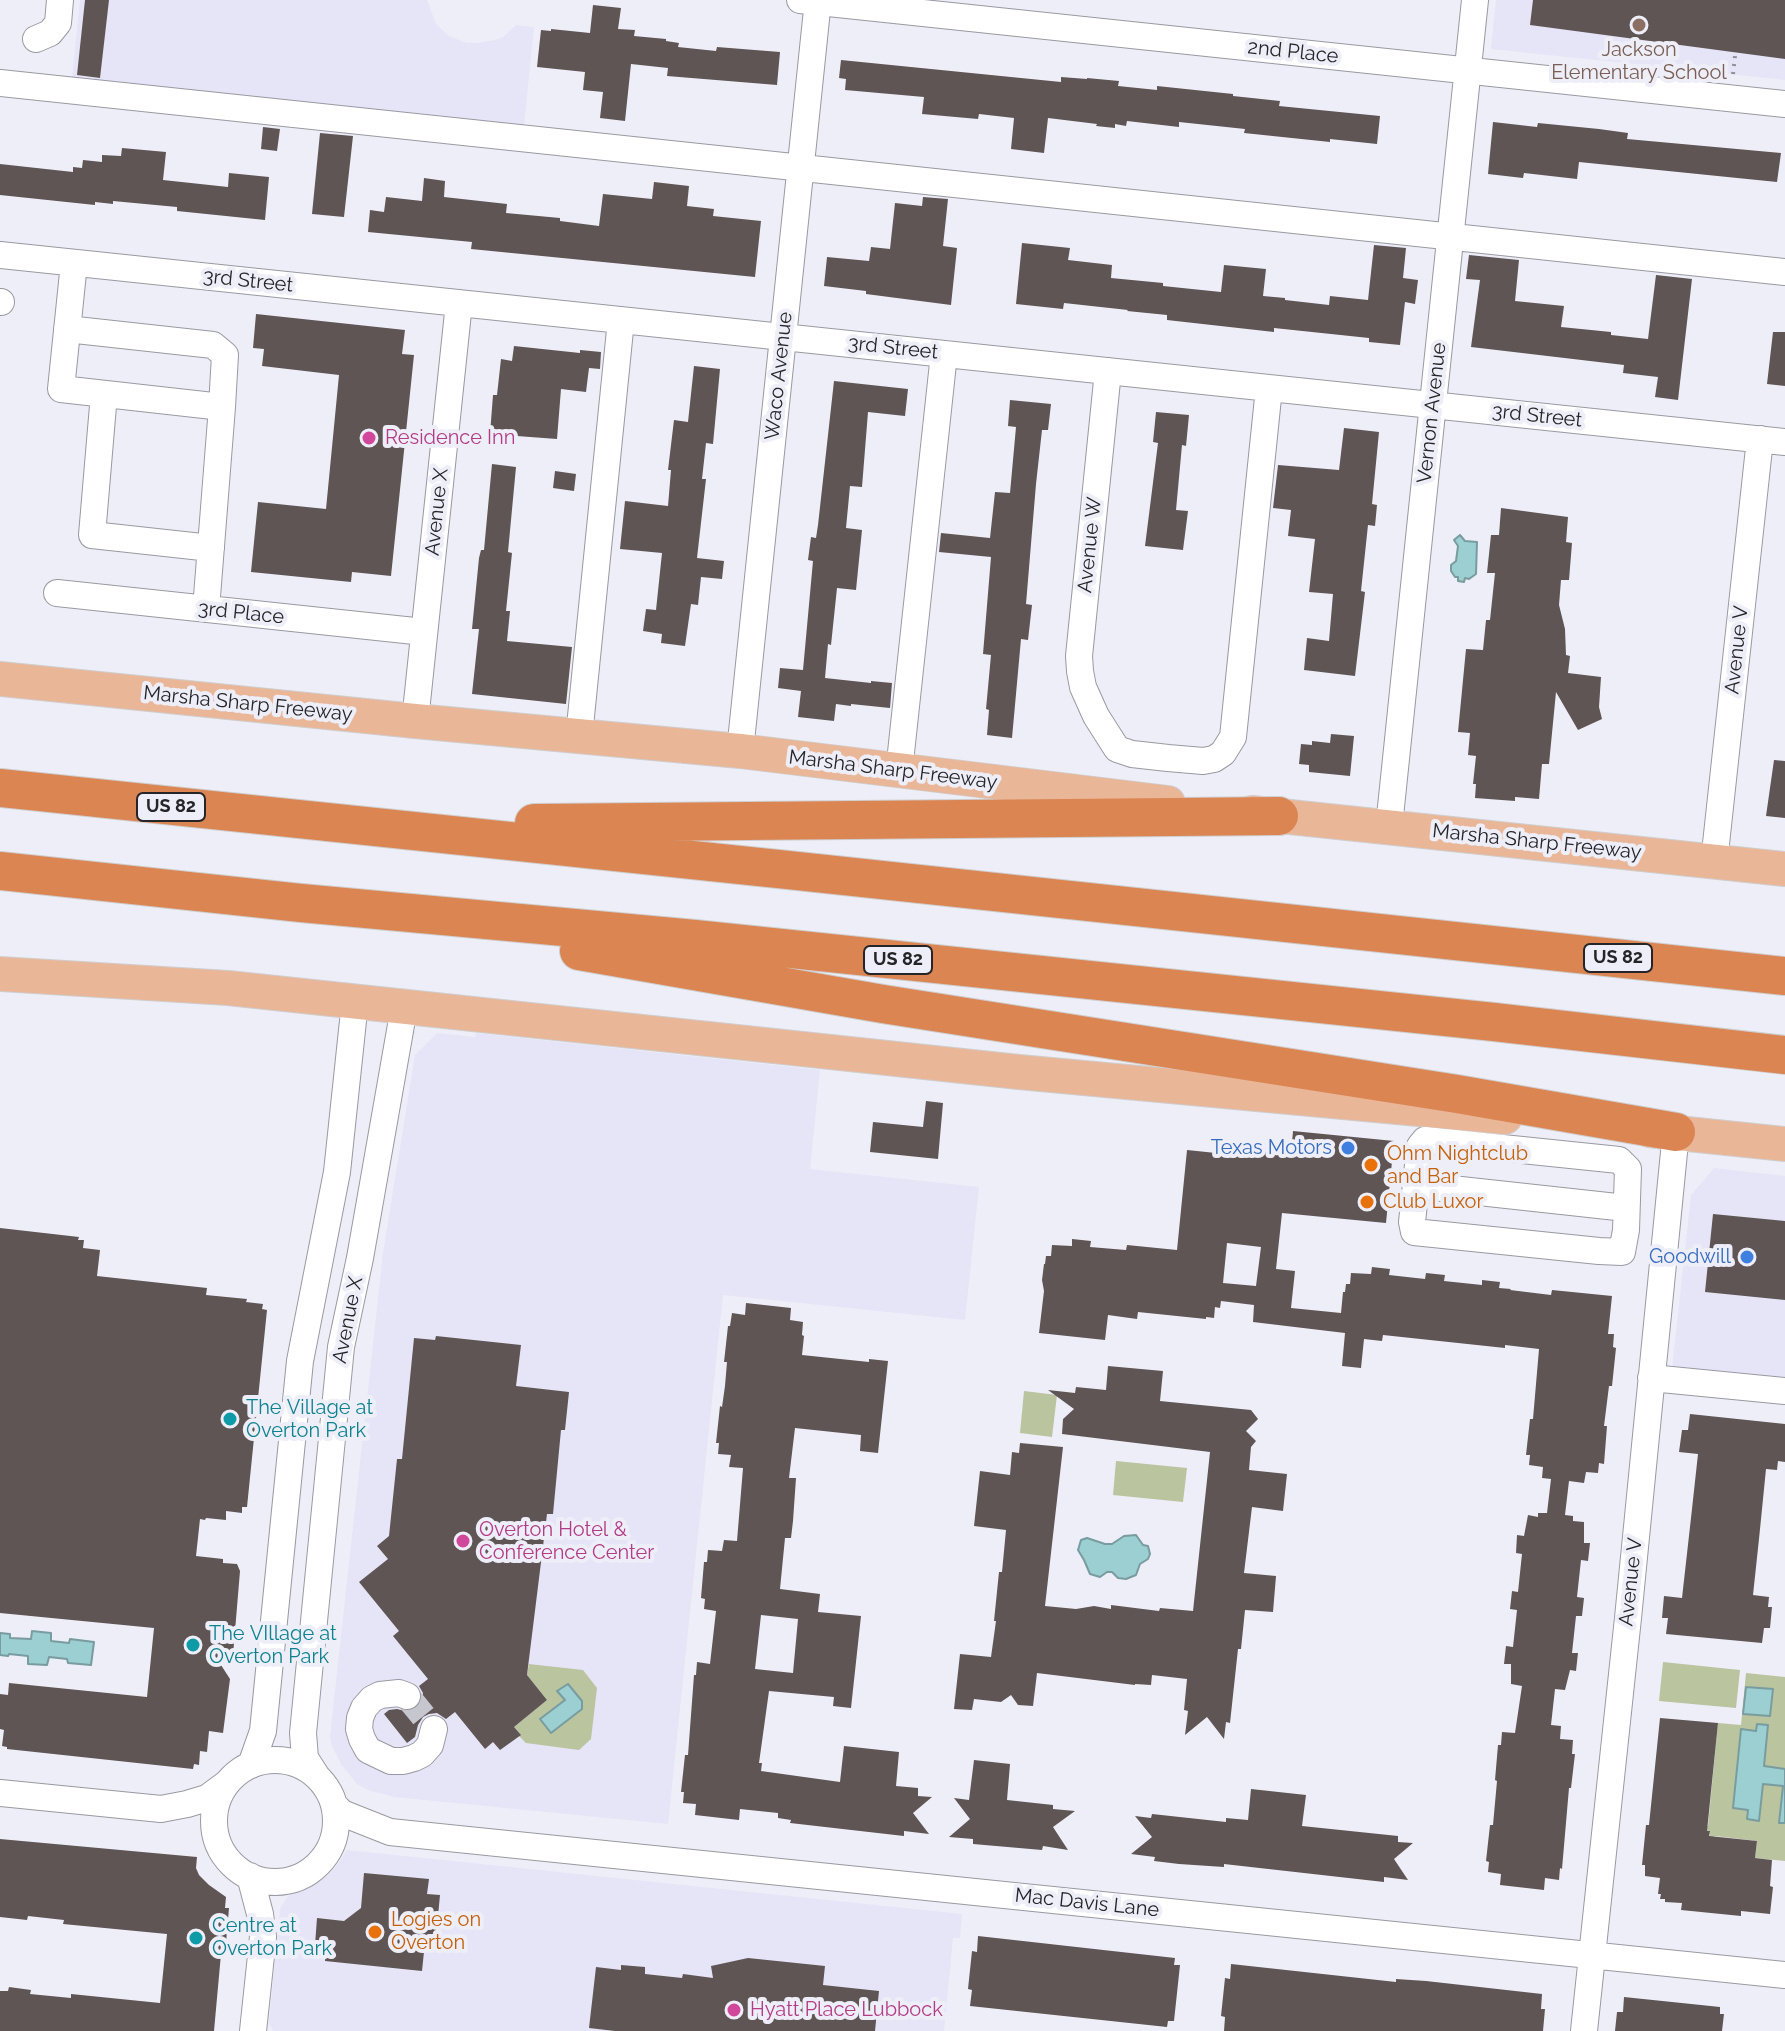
<!DOCTYPE html>
<html>
<head>
<meta charset="utf-8">
<style>
	body { margin:0 }
	canvas { display:block; background:#eeeef8 }
</style>
</head>
<body>
<canvas width="1785" height="2031"></canvas>
<script>
const g = document.querySelector('canvas').getContext('2d');
g.lineJoin = 'round';
function fillPath(path, color) { g.fillStyle = color; g.fill(path, 'evenodd'); }
const poly = rows => new Path2D(rows.map(r => 'M' + r).join(''));
function stroke(path, color, width, dash) { g.strokeStyle = color; g.lineWidth = width; g.lineCap = dash ? 'butt' : 'round'; g.setLineDash(dash || []); g.stroke(path); }
function label(font, color, halo, rows, align = 'center') {
  g.font = font + ' Raleway,sans-serif'; g.lineWidth = 8; g.setLineDash([]); g.textBaseline = 'middle'; g.strokeStyle = halo; g.fillStyle = color; for (const [text, x, y, turn = 0] of rows) {
    g.save(); g.translate(x, y); g.rotate((+turn || 0) * Math.PI / 180); g.textAlign = isNaN(turn) ? turn : align; if (halo) g.strokeText(text, 0, 0); g.fillText(text, 0, 0); g.restore();
  }
}
fillPath(poly([
	[80,0,427,0,436,24,449,36,467,43,477,43,495,40,503,37,516,25,534,27,524,126,72,78],
	[1496,0,1785,0,1785,80,1491,49],
	[437,1033,475,1037,476,1033,820,1070,810,1169,979,1187,965,1320,723,1295,668,1824,394,1797,368,1790,357,1784,341,1764,331,1744,330,1736,383,1253,415,1055],
	[1714,1168,1785,1176,1785,1381,1672,1369,1691,1195],
	[347,1850,962,1914,960,1938,953,1938,944,2031,273,2031,269,2023,280,1909,288,1896,307,1889,327,1876,340,1861]
]), '#e6e5f7');
fillPath(poly([
	[1024,1391,1057,1395,1052,1437,1020,1433],
	[1116,1461,1187,1468,1183,1502,1113,1495],
	[1663,1662,1740,1670,1736,1708,1659,1701],
	[529,1664,583,1670,597,1688,591,1739,579,1750,526,1743,519,1736,520,1734,514,1727,547,1700,527,1675],
	[1746,1673,1785,1677,1785,1861,1755,1858,1757,1841,1715,1836,1709,1839,1710,1831,1694,1830,1708,1826,1718,1723,1741,1725]
]), '#bac49f');
const water = poly([
	[1460,535,1465,541,1477,542,1476,574,1469,579,1465,578,1464,582,1458,581,1458,577,1455,577,1451,571,1451,565,1456,561,1458,546,1454,540,1460,535],
	[1136,1535,1143,1545,1148,1546,1150,1554,1148,1559,1140,1564,1136,1575,1126,1579,1118,1578,1112,1572,1107,1572,1100,1577,1090,1574,1084,1560,1078,1550,1081,1540,1087,1538,1105,1544,1112,1544,1124,1536,1136,1535],
	[32,1631,51,1633,51,1641,69,1643,70,1639,94,1642,91,1665,68,1663,67,1659,49,1657,47,1665,28,1664,28,1656,9,1654,8,1656,0,1655,0,1633,10,1634,10,1638,31,1639,32,1631],
	[568,1684,582,1701,582,1709,551,1733,540,1719,565,1700,557,1691,568,1684],
	[1746,1687,1773,1689,1770,1716,1743,1714,1746,1687],
	[1757,1724,1768,1725,1764,1766,1785,1769,1785,1823,1779,1823,1783,1786,1763,1784,1759,1821,1747,1819,1748,1810,1733,1808,1741,1729,1756,1731,1757,1724]
]);
fillPath(water, '#9bcfd1');
stroke(water, '#789c9f', 2);
fillPath(poly([
	[85,0,109,0,100,78,77,75],
	[1533,0,1785,0,1785,59,1530,25],
	[593,5,621,8,618,29,635,30,634,36,666,39,666,41,679,43,678,47,716,51,717,47,780,52,777,85,667,76,668,68,631,64,625,121,600,118,603,92,583,90,585,72,537,67,541,30,551,31,551,29,590,33],
	[841,60,1061,82,1061,77,1087,79,1087,78,1119,81,1118,86,1157,90,1157,86,1233,94,1233,96,1280,101,1279,106,1380,116,1377,144,1330,139,1330,142,1244,133,1245,129,1179,122,1179,127,1127,121,1126,126,1115,124,1115,128,1096,126,1097,124,1048,118,1044,153,1011,149,1014,118,979,114,978,119,922,114,924,97,845,90,846,79,839,78],
	[1493,122,1537,127,1538,123,1599,129,1628,133,1627,139,1781,153,1777,182,1579,162,1577,179,1524,173,1523,178,1488,174],
	[263,127,280,129,277,151,261,149],
	[320,133,353,136,344,217,312,214],
	[122,148,166,152,163,180,228,187,229,173,269,177,265,220,177,211,177,207,113,201,113,204,95,202,95,205,0,195,0,164,73,172,73,167,82,168,83,160,102,162,102,155,121,156],
	[424,178,445,181,444,197,507,204,506,213,560,218,560,221,599,226,603,194,652,199,654,182,689,186,687,206,714,209,713,216,761,221,755,277,471,249,472,242,368,232,370,210,384,212,386,197,422,201],
	[923,197,948,199,943,246,957,248,951,305,866,294,866,291,824,286,827,257,869,261,871,247,890,249,895,203,922,206],
	[1022,243,1070,248,1068,260,1112,265,1111,278,1163,283,1163,286,1221,292,1224,265,1266,269,1263,296,1285,298,1285,300,1329,305,1330,296,1368,300,1374,245,1406,248,1403,278,1418,280,1415,304,1405,302,1400,345,1369,342,1369,338,1274,328,1274,332,1167,320,1167,315,1127,311,1128,310,1064,303,1063,309,1016,304],
	[1469,255,1519,260,1515,301,1564,306,1561,327,1611,332,1611,335,1648,339,1656,275,1692,279,1678,400,1655,397,1658,377,1623,373,1624,365,1471,347,1480,280,1466,279],
	[256,314,405,330,402,354,414,355,391,576,352,572,351,582,251,572,258,502,326,509,339,375,262,366,264,349,253,348],
	[1773,332,1785,332,1785,386,1767,384],
	[514,346,580,353,580,350,601,352,600,369,589,368,586,392,561,389,557,439,490,434,493,395,497,395,501,359,512,361],
	[694,366,720,369,713,444,706,443,702,479,706,479,697,558,724,561,722,579,701,577,698,605,691,604,685,646,661,643,662,634,643,631,646,609,656,610,662,553,620,549,625,501,668,506,671,470,668,470,674,420,688,422],
	[834,381,908,389,905,416,868,412,862,487,850,486,846,528,862,530,856,590,837,588,831,645,828,644,825,678,871,683,871,681,892,683,890,708,851,704,851,706,836,704,834,721,798,717,801,691,778,688,780,668,803,670,813,561,808,560,811,537,816,538,818,525],
	[1010,400,1051,404,1048,430,1042,430,1036,484,1026,604,1032,605,1028,640,1021,639,1012,738,987,735,989,710,986,709,991,655,983,654,991,557,939,552,941,533,990,538,995,492,1010,493,1016,427,1008,426],
	[1156,412,1189,415,1186,446,1182,445,1176,510,1188,511,1183,550,1145,546,1158,443,1153,442],
	[1344,428,1379,432,1372,504,1377,505,1375,526,1368,525,1361,591,1365,592,1355,676,1304,670,1307,638,1329,641,1333,594,1309,592,1315,539,1288,536,1291,510,1273,508,1278,465,1339,470],
	[492,464,516,467,508,552,512,553,506,611,510,611,507,641,572,647,566,704,472,694,479,629,472,629,479,558,481,550,484,550],
	[555,471,576,474,574,491,553,488],
	[1501,508,1568,517,1566,542,1572,543,1569,580,1561,580,1559,605,1565,629,1566,655,1570,656,1568,673,1601,677,1599,707,1602,719,1578,730,1556,692,1549,764,1542,764,1539,799,1515,797,1515,801,1475,798,1476,784,1473,784,1476,756,1468,755,1470,733,1458,732,1466,649,1483,650,1486,620,1490,620,1495,573,1487,573,1491,535,1499,535],
	[1331,734,1354,736,1350,776,1309,772,1309,765,1299,764,1301,744,1312,745,1312,741,1330,743],
	[1774,760,1785,761,1785,818,1766,816],
	[926,1101,943,1103,938,1159,870,1152,873,1122,923,1127],
	[1293,1131,1394,1141,1386,1223,1282,1213,1276,1269,1295,1271,1291,1308,1341,1313,1343,1292,1345,1292,1346,1284,1350,1284,1351,1273,1371,1274,1372,1267,1390,1269,1389,1275,1425,1279,1426,1273,1445,1275,1444,1281,1482,1285,1482,1280,1500,1282,1499,1288,1511,1289,1510,1290,1551,1295,1552,1290,1612,1296,1608,1334,1614,1334,1613,1347,1616,1348,1612,1386,1609,1386,1604,1426,1607,1426,1604,1464,1599,1463,1598,1473,1586,1472,1584,1483,1569,1481,1565,1515,1573,1516,1573,1521,1584,1522,1584,1543,1590,1543,1588,1561,1581,1560,1577,1597,1584,1598,1582,1616,1576,1616,1572,1653,1578,1653,1576,1671,1570,1670,1565,1690,1555,1689,1551,1725,1561,1726,1560,1739,1573,1740,1572,1754,1575,1754,1571,1788,1569,1788,1562,1869,1560,1868,1559,1880,1545,1878,1544,1890,1500,1885,1501,1874,1488,1872,1489,1862,1486,1861,1490,1825,1493,1825,1497,1781,1495,1780,1498,1745,1501,1745,1502,1732,1515,1733,1522,1686,1511,1684,1511,1664,1504,1664,1506,1646,1513,1647,1517,1610,1510,1609,1512,1591,1518,1592,1522,1554,1516,1553,1517,1535,1524,1536,1528,1515,1538,1517,1538,1513,1547,1513,1551,1479,1542,1478,1543,1467,1529,1465,1530,1455,1526,1455,1530,1419,1533,1419,1539,1349,1505,1345,1505,1348,1383,1335,1382,1341,1364,1339,1361,1368,1342,1366,1345,1333,1253,1322,1254,1305,1221,1301,1220,1308,1215,1307,1214,1318,1206,1317,1206,1319,1138,1312,1137,1319,1108,1315,1105,1340,1039,1333,1044,1291,1042,1280,1044,1264,1045,1264,1046,1256,1051,1256,1052,1245,1072,1246,1072,1239,1091,1241,1090,1247,1126,1250,1127,1245,1177,1250,1187,1150,1245,1156,1246,1149,1291,1154],
	[1227,1243,1261,1247,1256,1286,1223,1283],
	[1713,1214,1785,1221,1785,1300,1705,1292],
	[0,1228,79,1237,78,1240,84,1240,83,1248,100,1250,97,1276,207,1288,206,1295,247,1299,246,1302,263,1304,262,1309,267,1310,247,1507,242,1507,242,1513,226,1511,226,1520,206,1518,205,1520,200,1519,196,1556,223,1559,223,1563,237,1564,240,1571,233,1655,221,1665,230,1679,223,1733,209,1731,207,1752,200,1751,199,1765,194,1764,193,1769,7,1749,7,1747,2,1746,4,1730,0,1729,0,1694,8,1695,9,1683,147,1697,154,1628,0,1613],
	[746,1303,791,1308,790,1320,803,1322,802,1335,804,1336,802,1355,869,1362,869,1359,888,1361,878,1453,860,1451,861,1435,795,1428,789,1478,796,1478,793,1521,791,1538,785,1538,780,1589,820,1594,818,1612,861,1616,851,1708,833,1706,834,1697,769,1691,759,1763,762,1763,761,1771,840,1782,844,1746,899,1752,896,1786,918,1788,918,1796,932,1797,913,1813,929,1834,904,1831,904,1836,790,1823,791,1820,778,1818,778,1813,740,1809,739,1820,695,1815,696,1804,683,1803,684,1792,681,1792,685,1755,688,1755,694,1675,696,1675,697,1662,710,1664,716,1611,704,1609,705,1599,701,1598,704,1562,707,1562,708,1550,722,1551,724,1540,737,1541,743,1468,729,1467,731,1455,718,1454,719,1443,716,1443,720,1406,722,1407,725,1386,727,1362,724,1362,728,1326,730,1326,732,1313,745,1315],
	[761,1615,798,1619,793,1673,755,1669],
	[436,1336,521,1345,516,1386,569,1392,565,1430,561,1430,553,1514,547,1514,527,1675,547,1700,514,1727,521,1735,500,1750,493,1742,485,1749,455,1712,446,1719,437,1713,429,1714,423,1717,418,1725,415,1737,407,1743,384,1714,389,1710,397,1709,409,1712,416,1709,422,1701,423,1693,419,1686,428,1679,393,1636,399,1631,359,1582,388,1559,377,1546,389,1536,397,1459,402,1459,414,1338,435,1340],
	[1108,1366,1163,1371,1160,1401,1251,1410,1258,1419,1246,1431,1256,1441,1251,1447,1249,1470,1287,1474,1283,1511,1252,1507,1244,1573,1276,1576,1273,1612,1245,1610,1241,1649,1238,1649,1230,1723,1226,1722,1224,1739,1207,1717,1185,1735,1188,1711,1184,1710,1187,1679,1152,1675,1151,1685,1135,1684,1135,1685,1037,1673,1033,1706,1018,1705,1011,1695,1001,1702,974,1699,972,1710,954,1709,960,1654,991,1657,996,1621,994,1621,999,1572,1002,1572,1006,1530,974,1526,980,1471,1010,1475,1012,1452,1019,1453,1020,1443,1063,1447,1045,1606,1076,1609,1094,1606,1111,1609,1111,1605,1159,1611,1160,1608,1193,1611,1210,1452,1062,1434,1063,1419,1074,1409,1048,1390,1075,1393,1076,1387,1106,1390],
	[1690,1414,1785,1424,1785,1462,1778,1461,1777,1470,1766,1469,1759,1539,1753,1595,1769,1597,1768,1607,1772,1607,1770,1628,1764,1628,1762,1643,1666,1634,1668,1618,1662,1618,1664,1596,1682,1598,1691,1518,1698,1454,1679,1452,1682,1430,1688,1430],
	[1660,1718,1718,1723,1707,1831,1710,1831,1709,1836,1757,1841,1755,1858,1772,1860,1770,1886,1773,1887,1770,1914,1741,1911,1741,1916,1681,1910,1682,1903,1665,1902,1665,1899,1660,1899,1661,1894,1658,1894,1660,1878,1645,1876,1645,1865,1642,1865,1646,1825,1649,1825],
	[974,1760,1010,1764,1007,1800,1053,1805,1053,1809,1075,1811,1053,1827,1068,1850,1043,1846,1042,1850,973,1844,973,1839,949,1837,970,1819,954,1798,969,1800],
	[1251,1789,1306,1795,1302,1826,1398,1836,1398,1842,1413,1843,1394,1859,1408,1880,1384,1877,1384,1882,1224,1864,1224,1867,1179,1864,1154,1861,1155,1857,1131,1854,1152,1837,1135,1816,1151,1818,1152,1814,1226,1822,1226,1818,1248,1820],
	[0,1839,197,1857,196,1868,199,1875,209,1885,226,1897,225,1908,229,1908,226,1943,222,1943,214,2031,0,2031,0,1991,8,1991,9,1987,31,1990,30,1994,71,1998,71,1994,160,2003,167,1934,63,1924,64,1920,28,1916,27,1920,0,1917],
	[364,1873,429,1879,427,1894,440,1895,438,1916,444,1922,425,1942,422,1971,325,1961,327,1946,315,1945,317,1918,344,1921,361,1908],
	[978,1936,1175,1958,1174,1965,1180,1965,1174,2021,1168,2021,1167,2027,970,2006,972,1990,968,1989,972,1951,977,1952],
	[748,1958,825,1966,823,1985,879,1991,875,2031,615,2031,589,2028,596,1967,621,1970,621,1965,645,1967,645,1974,682,1978,683,1974,713,1978,711,1966],
	[1231,1964,1396,1982,1396,1979,1426,1981,1542,1994,1541,2009,1545,2009,1543,2031,1224,2031,1225,2017,1221,2016,1225,1978,1230,1979],
	[1624,1997,1720,2007,1720,2014,1724,2014,1722,2031,1615,2031,1617,2012,1623,2012]
]), '#5f5555');
stroke(poly([
	[407,1696,434,1729]
]), '#c6c6cf', 26, [26, 13]);
const minor = poly([
	[800,0,1785,104],
	[36,39,50,33,58,23,60,0],
	[0,83,1785,272],
	[0,255,1785,442],
	[74,263,61,389,222,407,206,609],
	[0,302,1,302],
	[67,329,213,345,225,355,222,407],
	[1108,371,1079,656,1080,671,1083,687,1096,716,1117,749,1132,754,1168,758,1203,761,1214,759,1223,753,1233,737,1269,388],
	[104,394,92,535,211,548],
	[57,593,424,632],
	[415,721,459,303],
	[579,736,621,320],
	[740,751,818,0],
	[899,771,944,354],
	[1389,826,1475,0],
	[1714,862,1760,439],
	[1425,1140,1619,1160,1628,1169,1626,1230,1622,1252,1599,1251,1414,1232,1412,1222,1420,1146,1425,1140],
	[1415,1185,1626,1208],
	[1651,1378,1785,1391],
	[407,1696,399,1693,380,1695,372,1699,364,1708,360,1718,359,1729,362,1739,368,1750,391,1761,403,1761,414,1758,422,1754,430,1745,434,1729],
	'214 1821a61 61 0 1 1 122 0a61 61 0 1 1-122 0Z',
	[251,1765,263,1731,300,1361,337,1172,355,1002],
	[316,1775,305,1758,303,1733,341,1347,360,1258,404,1008],
	[0,1793,161,1809,187,1804,207,1798,226,1784],
	[335,1806,342,1813,390,1832,1785,1975],
	[250,1876,260,1914,263,1937,253,2031],
	[1584,2031,1628,1618,1676,1132]
]);
const major = poly([
	[0,679,415,721,740,751,1168,803],
	[1252,813,1785,869],
	[0,974,228,988,1019,1072,1505,1117],
	[1649,1130,1785,1144]
]);
const highway = poly([
	[0,788,788,870,1785,976],
	[534,823,1279,816],
	[0,871,301,903,695,939,1494,1022,1785,1055],
	[579,951,883,1004,1457,1094,1676,1132]
]);
stroke(minor, '#9999a2', 28);
stroke(major, '#cfcfd0', 36);
stroke(highway, '#cfcfd0', 40);
stroke(poly([
	[1733,74,1735,56]
]), '#8f8f96', 4, [2, 6]);
stroke(minor, '#fff', 26);
stroke(major, '#e9b698', 34);
stroke(highway, '#db8553', 38);
for (const [x, y, r, color] of [
	[1639,25,8,"#8d6e63"],
	[369,438,8,"#d1479c"],
	[1348,1148,8,"#3f7fe0"],
	[1371,1165,8,"#e8710a"],
	[1367,1202,8,"#e8710a"],
	[1747,1257,8,"#3f7fe0"],
	[230,1419,8,"#0f9aa8"],
	[463,1541,8,"#d1479c"],
	[193,1645,8,"#0f9aa8"],
	[375,1932,8,"#e8710a"],
	[196,1938,8,"#0f9aa8"],
	[734,2010,8,"#d1479c"]
]) { const dot = new Path2D(); dot.arc(x, y, r, 0, 2 * Math.PI); g.fillStyle = color; g.fill(dot); stroke(dot, '#eeeef8', 3); }
for (const [x, y, w] of [
	[171,807,68],
	[1618,958,68],
	[898,960,68]
]) { const box = new Path2D(); box.roundRect(x - w / 2, y - 14, w, 28, 6); g.fillStyle = '#eeeef8'; g.fill(box); stroke(box, '#252529', 2); }
label('bold 18px', '#252529', null, [
	["US 82",171,807],
	["US 82",1618,958],
	["US 82",898,960]
]);
label('20px', '#785e54', '#eeeef8', [
	["Jackson",1639,50],
	["Elementary School",1639,73]
]);
label('20px', '#252529', '#eeeef8', [
	["2nd Place",1293,52,6],
	["3rd Street",248,281,6],
	["3rd Street",893,348,6],
	["Waco Avenue",779,376,-84],
	["Vernon Avenue",1432,413,-84],
	["3rd Street",1537,416,6],
	["Avenue X",437,512,-84],
	["Avenue W",1090,545,-84],
	["3rd Place",241,613,6],
	["Avenue V",1737,650,-84],
	["Marsha Sharp Freeway",248,704,6],
	["Marsha Sharp Freeway",893,770,7],
	["Marsha Sharp Freeway",1537,842,6],
	["Avenue X",348,1320,-79],
	["Avenue V",1631,1582,-84],
	["Mac Davis Lane",1087,1903,6]
]);
label('20px', '#b23c85', '#eeeef8', [
	["Residence Inn",385,438],
	["Overton Hotel &",479,1530],
	["Conference Center",479,1553],
	["Hyatt Place Lubbock",750,2010]
], 'left');
label('20px', '#366cbe', '#eeeef8', [
	["Texas Motors",1332,1148],
	["Goodwill",1731,1257]
], 'right');
label('20px', '#c56008', '#eeeef8', [
	["Ohm Nightclub",1387,1154],
	["and Bar",1387,1177],
	["Club Luxor",1383,1202],
	["Logies on",391,1920],
	["Overton",391,1943]
], 'left');
label('20px', '#0d838f', '#eeeef8', [
	["The Village at",246,1408],
	["Overton Park",246,1431],
	["The VIllage at",209,1634],
	["Overton Park",209,1657],
	["Centre at",212,1926],
	["Overton Park",212,1949]
], 'left');
</script>
</body>
</html>
